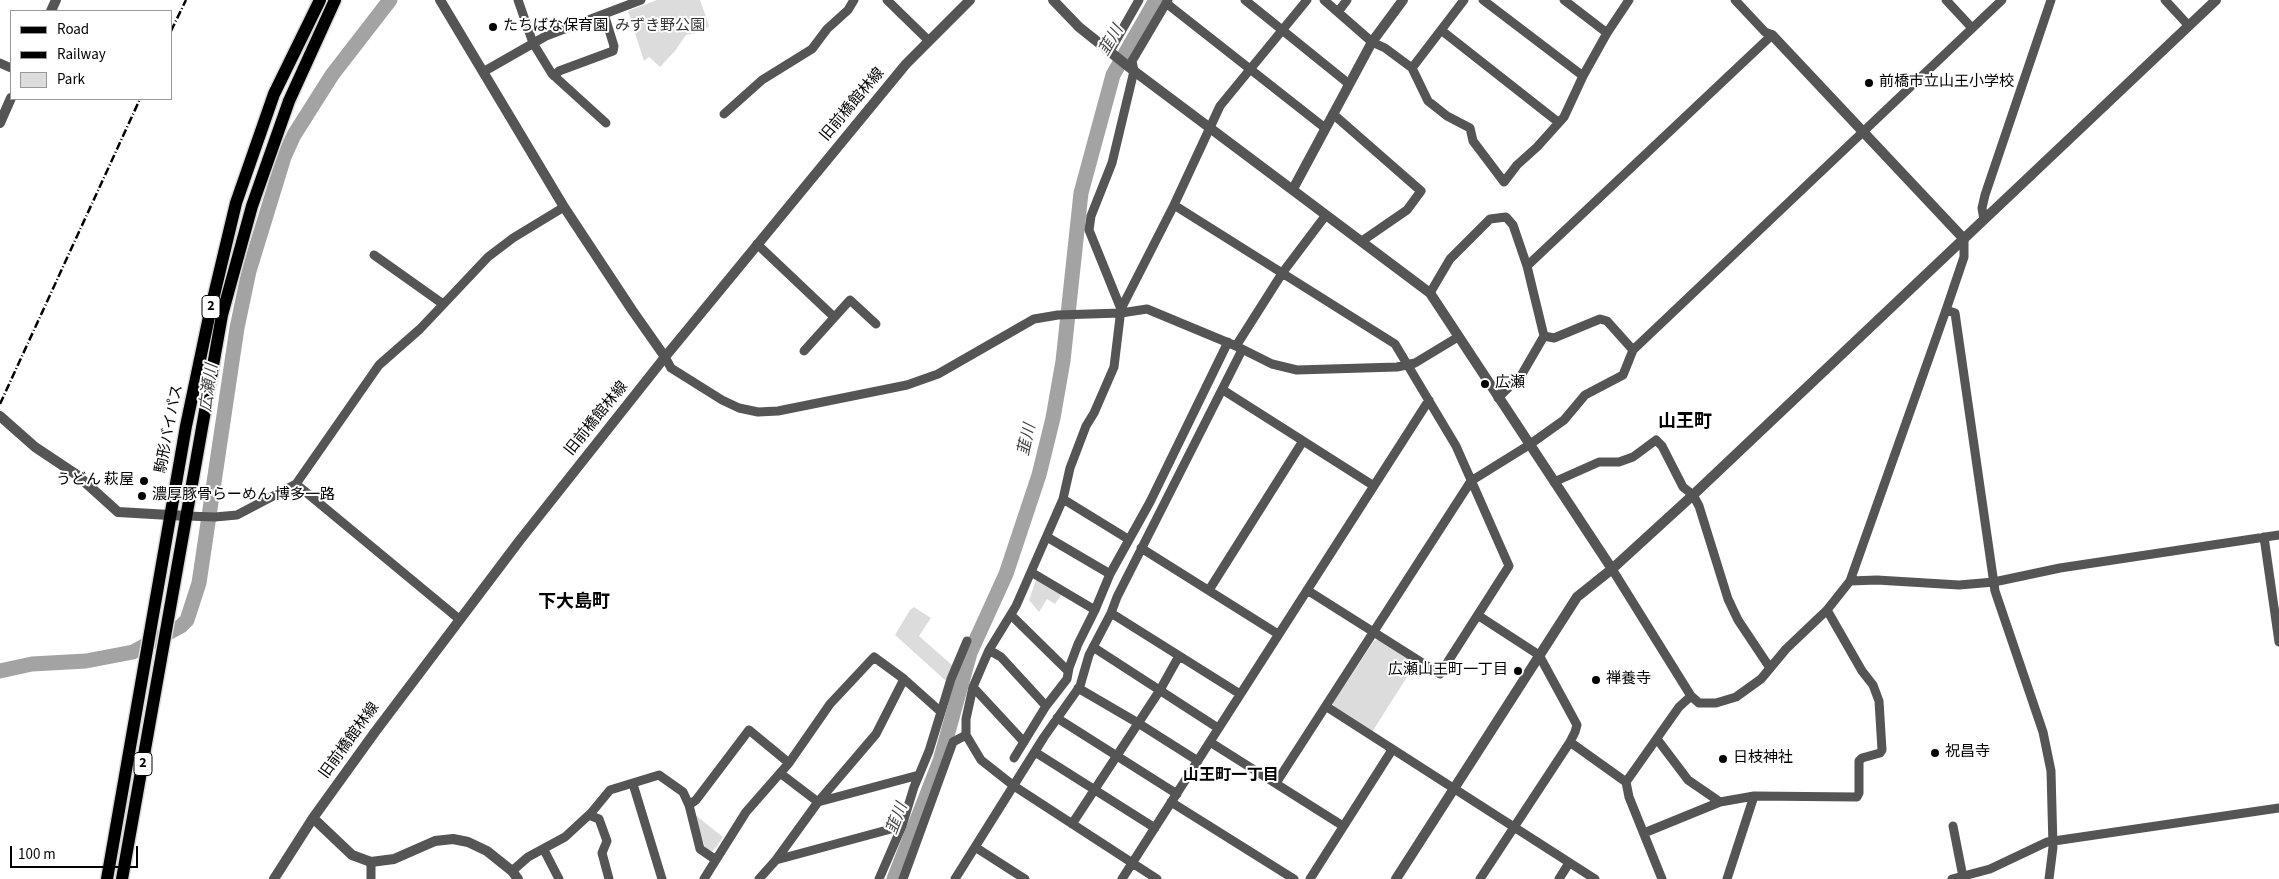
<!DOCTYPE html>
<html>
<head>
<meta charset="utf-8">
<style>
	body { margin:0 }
	#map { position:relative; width:2279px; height:879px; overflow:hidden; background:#fff; font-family:"Source Sans 3",sans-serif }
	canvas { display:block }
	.legend { position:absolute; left:10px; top:10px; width:162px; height:90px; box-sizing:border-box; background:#fff; border:1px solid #999; margin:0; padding:6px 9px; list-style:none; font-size:15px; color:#000 }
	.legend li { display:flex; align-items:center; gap:10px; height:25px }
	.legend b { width:25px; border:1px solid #999 }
	.scale { position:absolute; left:10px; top:846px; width:128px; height:22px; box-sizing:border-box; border:2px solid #000; border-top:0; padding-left:6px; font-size:15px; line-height:18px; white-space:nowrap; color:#000; -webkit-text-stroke:4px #fff; paint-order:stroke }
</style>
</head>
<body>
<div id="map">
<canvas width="2279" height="879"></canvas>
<ul class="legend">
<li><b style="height:6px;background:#000"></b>Road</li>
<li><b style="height:6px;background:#000"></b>Railway</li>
<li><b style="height:14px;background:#dcdcdc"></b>Park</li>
</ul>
<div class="scale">100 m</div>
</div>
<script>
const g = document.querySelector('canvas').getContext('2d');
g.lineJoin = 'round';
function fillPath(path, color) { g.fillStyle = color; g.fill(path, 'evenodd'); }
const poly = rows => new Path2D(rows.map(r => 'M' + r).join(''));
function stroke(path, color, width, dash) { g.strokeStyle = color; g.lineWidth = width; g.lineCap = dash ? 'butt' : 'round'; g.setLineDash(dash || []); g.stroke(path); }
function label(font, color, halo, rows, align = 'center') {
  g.font = font + ' "Source Sans 3","Noto Sans JP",sans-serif'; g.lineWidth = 4; g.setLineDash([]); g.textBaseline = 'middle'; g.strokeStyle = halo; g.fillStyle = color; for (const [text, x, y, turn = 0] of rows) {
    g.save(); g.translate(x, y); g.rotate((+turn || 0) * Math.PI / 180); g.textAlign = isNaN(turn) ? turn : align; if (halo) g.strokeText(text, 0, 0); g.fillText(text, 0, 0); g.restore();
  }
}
fillPath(poly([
	[657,0,700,0,709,26,703,31,686,35,675,51,660,67,649,57,644,61,628,11],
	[1039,579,1062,594,1055,604,1047,599,1039,612,1029,600,1036,580],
	[914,607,931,618,919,636,953,666,946,681,895,635,910,610],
	[1380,639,1416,663,1372,732,1334,707,1333,703,1374,641],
	[694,814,723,837,714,850,711,851,705,847]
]), '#dcdcdc');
stroke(poly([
	[0,671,32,664,86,661,133,652,181,626,187,620,199,583,237,328,249,271,284,157,294,135,332,75,390,0],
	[894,879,940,761,970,653,1006,574,1039,475,1053,418,1063,361,1081,193,1113,75,1156,0]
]), '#a3a3a3', 15);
const primary = poly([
	[107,879,186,426,210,312,236,203,274,94,320,0],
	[122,879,222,315,252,206,289,101,335,0]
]);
stroke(primary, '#dbdbdb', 15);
stroke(poly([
	[518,0,533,43,552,74,606,123],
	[887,0,928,40],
	[1245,0,1349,84],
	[1324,0,1372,42,1385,48,1412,68,1428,101,1447,116,1470,128,1473,141,1504,182,1517,165,1537,147,1564,117,1583,76,1607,33,1629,0],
	[1483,0,1583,76],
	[1564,0,1607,33],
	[1946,0,1972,28],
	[2165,0,2189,26],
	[1166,3,1325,128],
	[1338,12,1347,0],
	[1441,30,1558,122],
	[1110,51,1139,0],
	[0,63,11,68],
	[1412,68,1464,0],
	[483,72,546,36,641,0],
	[554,76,559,71,613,51,614,46,604,14],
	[724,114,762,80,812,49,827,29,848,10,854,0],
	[1333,114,1421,191,1407,210,1362,241],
	[1174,205,1395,344,1456,446,1509,566,1440,674,1307,590],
	[1984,220,1982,208,1985,195,2051,0],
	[757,244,833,316],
	[374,255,443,304],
	[1527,266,1772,35,1765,32,1735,0],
	[1430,293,1450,259,1490,219,1506,217,1513,225,1527,266,1544,336,1522,374,1498,398],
	[1121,309,1174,205,1220,106,1307,0],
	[1946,310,1955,313,1995,591,2043,732,2051,771,2053,847,2049,879],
	[1544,336,1554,338,1600,319,1607,321,1633,350],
	[1236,346,1283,272,1326,215],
	[804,351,850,300,876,324],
	[665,357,671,368,722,400,739,408,758,412,778,411,907,385,938,374,1034,319,1058,315,1121,313,1147,309,1236,346,1272,364,1297,370,1397,367,1415,363,1458,337],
	[1223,390,1374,486],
	[1554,482,1599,462,1619,462,1633,457,1656,440,1662,446,1683,487,1693,495,1699,506,1728,599,1738,620,1770,668],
	[296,484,459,619],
	[1063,499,1128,539],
	[187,516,215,517,237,515,296,484,379,365,420,329,488,257,513,238,564,207],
	[1047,537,1110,574],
	[2264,537,2279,642],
	[1141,548,1278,634],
	[1612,569,1691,696,1699,703,1716,703,1736,697,1761,679,1786,649,1827,610,1850,581,1877,580,1959,585,1994,582,2060,568,2279,535],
	[1031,572,1095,610],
	[1850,581,1946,310,1964,257,1964,239],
	[1209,590,1303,441],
	[1111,613,1240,694],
	[1011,615,1068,671],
	[1479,616,1539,655,1577,725,1575,732,1570,742,1480,879],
	[1093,647,1218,728],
	[989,650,1001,657,1046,706],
	[973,687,1024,742],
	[1078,688,1138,723,1198,761],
	[1327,707,1595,879],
	[941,712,951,679,967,641],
	[1057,718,1177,794],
	[1657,739,1688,780,1720,802],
	[1210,742,1343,826],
	[1570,742,1626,782,1629,797,1662,879],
	[1035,752,1155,828],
	[1014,758,1046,706,1067,679,1069,668,1078,644,1095,610,1110,574,1150,502,1228,342],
	[780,773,818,802,919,775],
	[1626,782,1679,707,1691,696],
	[1276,783,1471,481,1529,445,1564,420,1585,395,1623,375,1633,350,2002,0],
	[633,784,662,879],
	[1171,802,1294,879],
	[689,805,700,849,716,860],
	[589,815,599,819,607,841,602,853,609,879],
	[1072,824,1160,690,1179,656],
	[1953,826,1963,877],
	[1644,833,1720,802,1754,796,1857,797,1859,793,1859,761,1862,758,1880,753,1882,750,1879,701,1873,685,1862,671,1827,610],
	[975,847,1025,879],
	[544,850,559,879],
	[776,860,902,826],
	[512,871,528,857,565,837,591,813,610,790,659,775,683,792,689,805,696,800,749,730,789,763],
	[371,879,371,862],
	[704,879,746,812,789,763,830,704,874,657,904,679,941,712,929,751,914,787,902,826,879,879],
	[759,879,776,860,818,802,876,734,904,679],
	[903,879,953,742,966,735],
	[955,879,1044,737,1080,686,1089,655,1111,613,1117,597,1242,350],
	[1122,879,1429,400],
	[1157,879,1014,786,981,760,966,735,966,719,973,687,989,650,1016,606,1063,499,1070,468,1086,426,1094,413,1114,367,1121,309,1089,230,1091,216,1112,163,1134,71,1132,61,1168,0],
	[1310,879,1392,750],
	[1559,879,1569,863],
	[1727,879,1754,796],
	[1952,879,1990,869,2047,842,2279,808]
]), '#555', 9);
stroke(poly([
	[440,0,564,207,632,310,665,357],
	[1053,0,1079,27,1134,71,1430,293,1612,569],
	[51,11,56,0],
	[1772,35,1964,239],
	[0,123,11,98],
	[1293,189,1372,42,1403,0],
	[0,416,35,447,77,475,118,512,187,516],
	[313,818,352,855,371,862,394,859,435,841,453,839,468,842,487,851,512,871,518,879],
	[274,879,313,818,375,732,520,540,665,357,906,64,970,0],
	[1396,879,1577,597,1612,569,1693,495,2216,0]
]), '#555', 10);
stroke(primary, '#000', 12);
stroke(poly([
	[171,31,186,0],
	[0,404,140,99]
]), '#000', 2.5, [8, 2.5, 1, 2.5]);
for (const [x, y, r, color] of [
	[493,27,5,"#000"],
	[1869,83,5,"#000"],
	[1485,384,5,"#000"],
	[144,481,5,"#000"],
	[142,496,5,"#000"],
	[1518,671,5,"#000"],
	[1596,680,5,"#000"],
	[1935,753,5,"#000"],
	[1723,759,5,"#000"]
]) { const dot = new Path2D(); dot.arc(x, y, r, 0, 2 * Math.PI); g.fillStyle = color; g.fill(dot); stroke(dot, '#fff', 2); }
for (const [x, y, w] of [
	[211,307,18],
	[143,764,18]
]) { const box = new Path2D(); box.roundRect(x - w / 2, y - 11.5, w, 23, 4); g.fillStyle = '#fff'; g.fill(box); stroke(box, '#000', 1); }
label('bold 14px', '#000', null, [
	["2",211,307],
	["2",143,764]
]);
label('15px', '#000', '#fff', [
	["たちばな保育園",503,27],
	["前橋市立山王小学校",1879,83],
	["広瀬",1495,384],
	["うどん 萩屋",134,481,"right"],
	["濃厚豚骨らーめん 博多一路",152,496],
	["広瀬山王町一丁目",1508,671,"right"],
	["禅養寺",1606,680],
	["祝昌寺",1945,753],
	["日枝神社",1733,759]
], 'left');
label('15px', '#333', '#fff', [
	["みずき野公園",660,27]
]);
label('15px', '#000', '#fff', [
	["旧前橋館林線",853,105,-50],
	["旧前橋館林線",597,419,-51],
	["駒形バイパス",170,429,-79],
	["旧前橋館林線",350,741,-54]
]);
label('italic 16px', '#444', '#fff', [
	["韮川",1112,41,-60],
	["広瀬川",210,388,-82],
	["韮川",1028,440,-78],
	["韮川",898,819,-69]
]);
label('bold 16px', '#000', '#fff', [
	["山王町一丁目",1231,776]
]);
label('bold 18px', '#000', '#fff', [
	["山王町",1685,423],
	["下大島町",574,603]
]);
</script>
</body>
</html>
